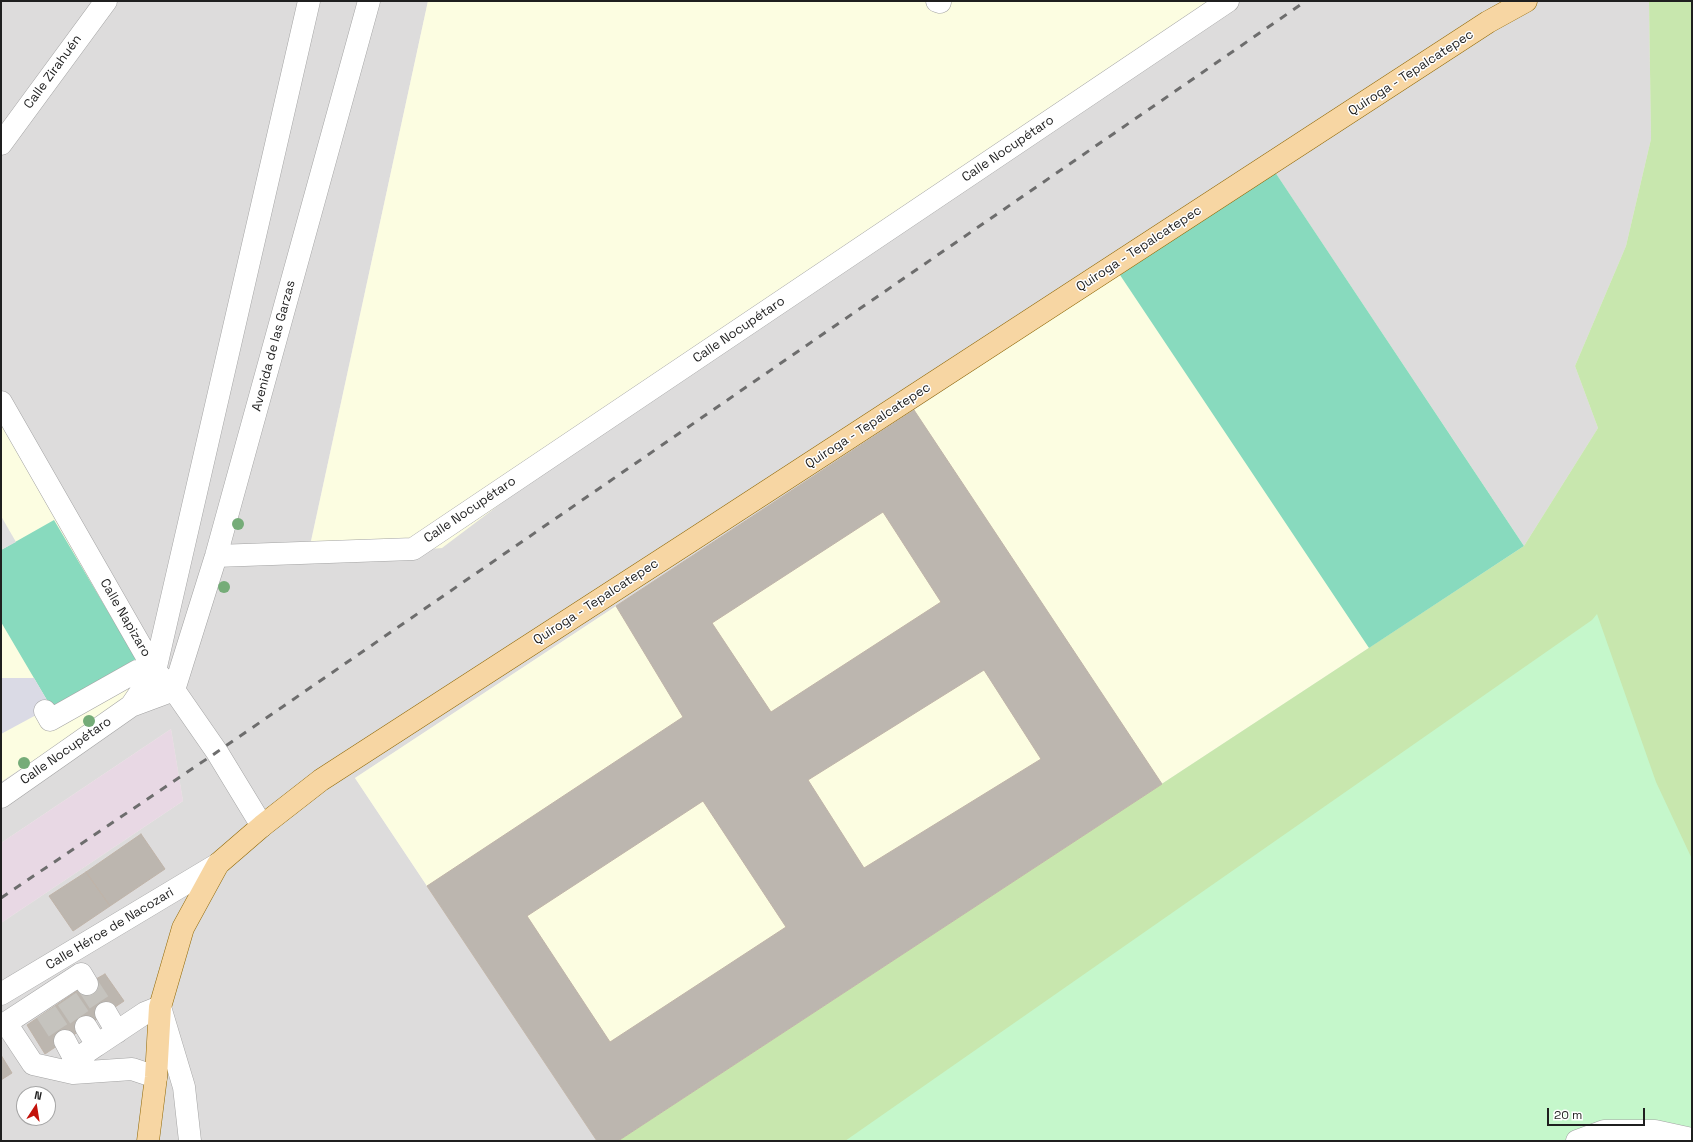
<!DOCTYPE html>
<html>
<head>
<meta charset="utf-8">
<style>
	body { margin:0 }
	#map { position:relative; width:1693px; height:1142px; overflow:hidden; background:#efece6; font-family:"Space Grotesk",sans-serif }
	canvas { display:block }
	.frame { position:absolute; inset:0; border:2px solid #1f1f1f; pointer-events:none }
	.north { position:absolute; left:16px; top:1086px; width:40px; height:40px; box-sizing:border-box; background:#fff; border:1px solid #a5a5a5; border-radius:50%; rotate:12deg; font-size:11px; font-weight:700; line-height:16px; text-align:center; color:#1f1f1f }
	.north::after { content:''; display:block; margin:auto; width:14px; height:18px; background:#c3120b; clip-path:polygon(50% 0,100% 100%,50% 72%,0 100%) }
	.scale { position:absolute; left:1547px; top:1108px; width:98px; height:18px; box-sizing:border-box; border:2px solid #1f1f1f; border-top:0; padding-left:5px; font-size:12px; line-height:14px; white-space:nowrap; color:#1f1f1f; -webkit-text-stroke:3px #fff; paint-order:stroke }
</style>
</head>
<body>
<div id="map">
<canvas width="1693" height="1142"></canvas>
<div class="frame"></div>
<div class="north">N</div>
<div class="scale">20 m</div>
</div>
<script>
const g = document.querySelector('canvas').getContext('2d');
g.lineJoin = 'round';
function fillPath(path, color) { g.fillStyle = color; g.fill(path, 'evenodd'); }
const poly = rows => new Path2D(rows.map(r => 'M' + r).join(''));
function stroke(path, color, width, dash) { g.strokeStyle = color; g.lineWidth = width; g.lineCap = dash ? 'butt' : 'round'; g.setLineDash(dash || []); g.stroke(path); }
function label(font, color, halo, rows, align = 'center') {
  g.font = font + ' "Space Grotesk",sans-serif'; g.lineWidth = 3; g.setLineDash([]); g.textBaseline = 'middle'; g.strokeStyle = halo; g.fillStyle = color; for (const [text, x, y, turn = 0] of rows) {
    g.save(); g.translate(x, y); g.rotate((+turn || 0) * Math.PI / 180); g.textAlign = isNaN(turn) ? turn : align; if (halo) g.strokeText(text, 0, 0); g.fillText(text, 0, 0); g.restore();
  }
}
fillPath(poly([
	[1,1,428,1,307,559,540,474,1213,1,1649,1,1651,139,1626,246,1575,366,1598,428,1524,546,1275,173,355,778,597,1141,1,1141,1,923,183,801,171,729,1,843],
	[24,1094,48,1094,48,1118,24,1118]
]), '#dddcdc');
fillPath(poly([
	[171,729,183,801,1,923,1,843]
]), '#e8d8e4');
fillPath(poly([
	[428,1,1213,1,540,474,442,548,307,560],
	[1275,172,1524,546,618,1141,597,1141,355,778],
	[1,411,156,659,137,692,1,782]
]), '#fcfde1');
fillPath(poly([
	[1649,1,1692,1,1692,1111,1502,1141,618,1141,1524,546,1598,428,1575,366,1626,246,1651,139]
]), '#c8e7ae');
fillPath(poly([
	[1597,614,1656,782,1692,859,1692,1141,845,1141,1592,620]
]), '#c5f7cb');
fillPath(poly([
	[1275,172,1524,546,1369,648,1120,275],
	[54,520,136,659,51,707,1,622,1,550]
]), '#88dabe');
fillPath(poly([
	[1,516,16,542,1,550]
]), '#dfdfdf');
fillPath(poly([
	[1,678,34,678,51,707,1,734]
]), '#dadae5');
const building = poly([
	[914,410,1162,784,618,1141,597,1141,427,886,683,717,616,606,914,410],
	[883,512,941,602,771,712,712,623,883,512],
	[984,670,1041,759,864,868,808,780,984,670],
	[703,801,786,927,610,1042,527,916,703,801],
	[141,834,165,869,110,906,86,872,141,834],
	[86,872,110,906,73,931,49,896,86,872],
	[105,974,124,1001,45,1054,27,1025,87,984,105,974],
	[1,1055,12,1073,1,1080,1,1055]
]);
fillPath(building, '#bcb6af');
stroke(building, '#c0b4a9', 1);
stroke(poly([
	[87,984,106,1013],
	[67,999,86,1027],
	[46,1012,65,1041]
]), '#c5c3be', 22, [22, 11]);
const minor = poly([
	[937,1,940,2],
	[1,144,106,1],
	[1,402,155,671,174,690,217,752,262,826],
	[216,556,413,549,1228,1],
	[131,706,155,671,309,1],
	[45,711,50,720,137,671,152,675,150,661],
	[1,797,131,706,174,690,216,556,369,1],
	[87,984,81,974,6,1023,33,1064,73,1073,132,1069,156,1077],
	[1,994,218,864],
	[106,1013,117,1032],
	[86,1027,97,1045,145,1013,160,1007,184,1087,190,1141],
	[65,1041,75,1060,97,1045],
	[1577,1141,1604,1131,1655,1131,1692,1139]
]);
const major = poly([
	[148,1141,156,1077,160,1007,183,928,218,864,262,826,321,780,689,542,1488,22,1526,1]
]);
stroke(minor, '#a3a3a3', 23);
stroke(major, '#926a08', 23);
stroke(minor, '#fff', 22);
stroke(major, '#f7d6a3', 22);
stroke(poly([
	[1,898,217,752,1306,1]
]), '#6d6d6d', 3, [8, 8]);
g.fillStyle = '#75ac78';
for (const [x, y] of [
	[238,524],
	[224,587],
	[89,721],
	[24,763]
]) { g.beginPath(); g.arc(x, y, 6, 0, 2 * Math.PI); g.fill(); }
label('13px', '#1f1f1f', '#fff', [
	["Calle Zirahuén",53,72,-54],
	["Quiroga - Tepalcatepec",1411,73,-33],
	["Calle Nocupétaro",1008,149,-34],
	["Quiroga - Tepalcatepec",1139,249,-33],
	["Calle Nocupétaro",739,330,-34],
	["Avenida de las Garzas",274,346,-75],
	["Quiroga - Tepalcatepec",868,426,-33],
	["Calle Nocupétaro",470,510,-34],
	["Quiroga - Tepalcatepec",596,602,-33],
	["Calle Napizaro",125,618,60],
	["Calle Nocupétaro",66,751,-35],
	["Calle Héroe de Nacozari",110,929,-31]
]);
</script>
</body>
</html>
